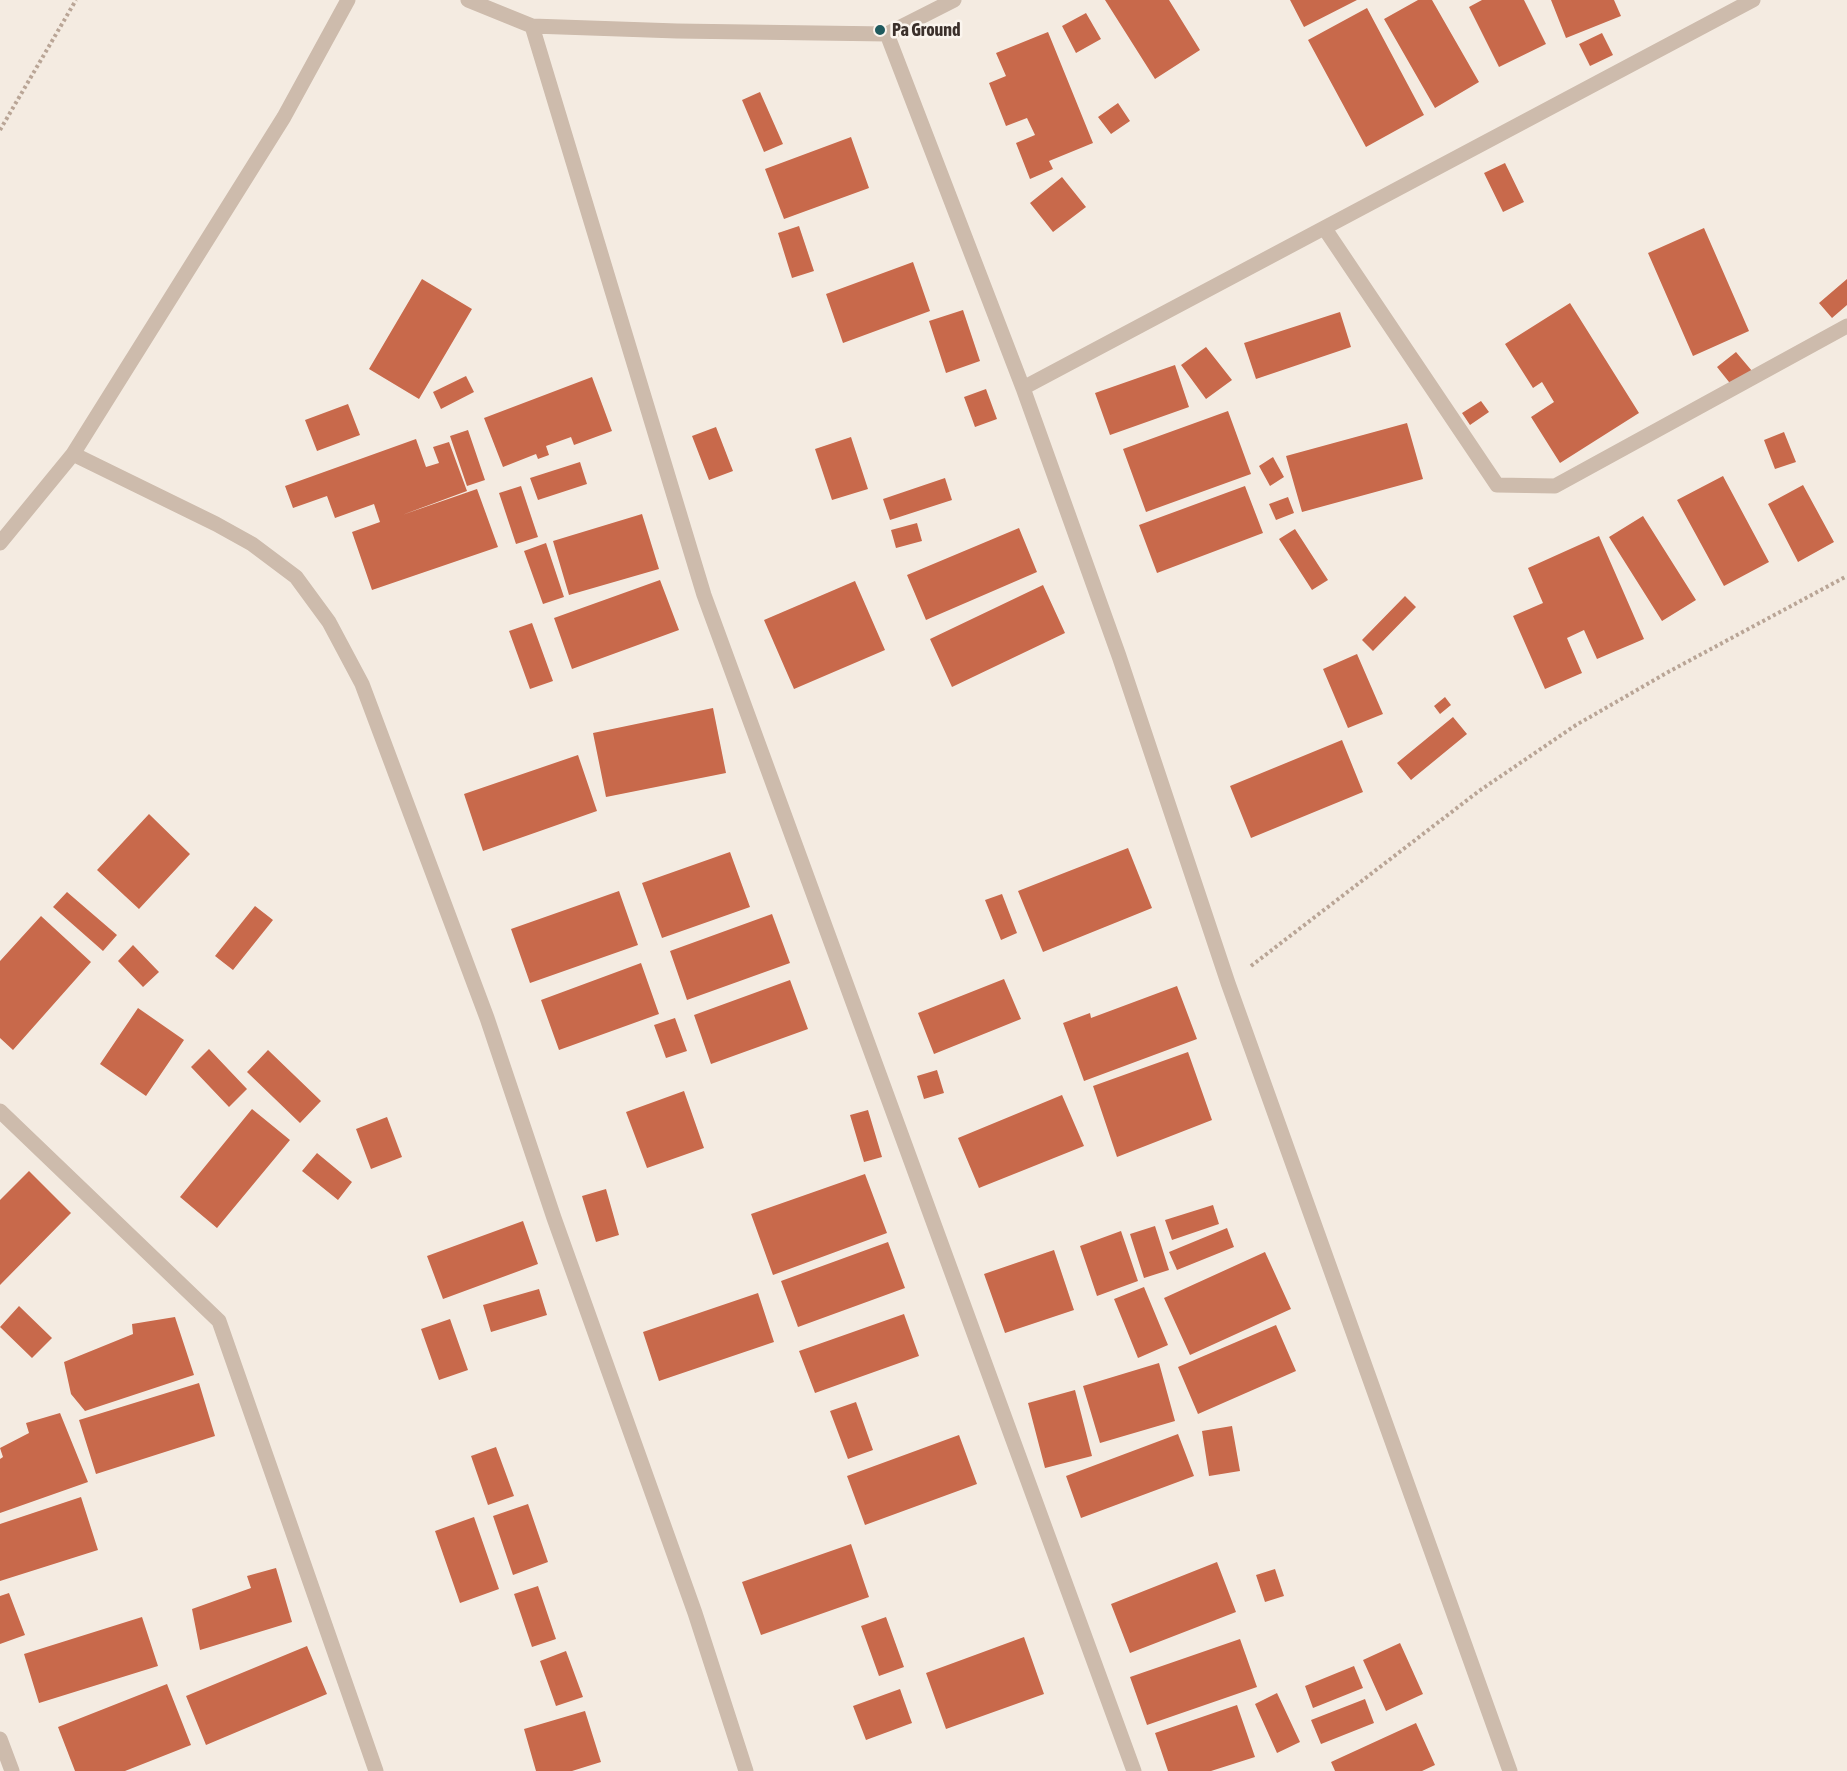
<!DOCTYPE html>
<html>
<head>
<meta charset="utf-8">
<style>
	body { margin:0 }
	canvas { display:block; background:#f4ebe1 }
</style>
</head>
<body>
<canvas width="1847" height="1771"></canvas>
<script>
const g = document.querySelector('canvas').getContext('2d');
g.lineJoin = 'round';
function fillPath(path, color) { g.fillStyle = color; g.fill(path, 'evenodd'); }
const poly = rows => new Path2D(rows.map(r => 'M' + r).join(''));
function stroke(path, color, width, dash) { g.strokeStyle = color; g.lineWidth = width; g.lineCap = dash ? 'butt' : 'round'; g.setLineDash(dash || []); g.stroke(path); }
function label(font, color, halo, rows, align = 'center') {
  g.font = font + ' "Asap Condensed",sans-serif'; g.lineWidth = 5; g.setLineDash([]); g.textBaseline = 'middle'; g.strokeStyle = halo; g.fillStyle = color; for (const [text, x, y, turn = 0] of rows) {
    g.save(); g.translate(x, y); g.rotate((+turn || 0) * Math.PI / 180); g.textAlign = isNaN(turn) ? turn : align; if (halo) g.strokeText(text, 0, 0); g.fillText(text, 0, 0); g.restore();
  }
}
fillPath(poly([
	[1105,0,1169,0,1200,50,1155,79],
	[1290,0,1357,0,1304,27],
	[1418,0,1432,0,1479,82,1435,108,1384,19],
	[1482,0,1524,0,1546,44,1499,67,1469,7],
	[1551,0,1614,0,1621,16,1566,38],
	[1367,8,1424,115,1366,147,1308,40],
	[1086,13,1101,39,1076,53,1062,26],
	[1048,32,1093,143,1049,161,1053,169,1030,179,1016,143,1035,135,1027,118,1006,126,989,83,1006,76,996,53],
	[1602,33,1613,55,1590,66,1579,44],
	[760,92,783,144,764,152,742,100],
	[1118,103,1130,121,1111,134,1098,117],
	[851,137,869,188,784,219,765,169],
	[1505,163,1524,202,1503,212,1484,173],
	[1062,177,1086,207,1053,232,1030,203],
	[799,226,814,271,792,278,778,233],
	[1704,228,1749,331,1693,356,1648,253],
	[913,262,930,311,843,343,826,294],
	[422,279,472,309,419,399,369,369],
	[1847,279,1847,305,1832,318,1819,303],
	[1570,303,1639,413,1560,463,1531,417,1554,402,1542,382,1533,388,1505,344],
	[963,310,980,361,946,373,929,321],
	[1340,312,1351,347,1256,379,1244,343],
	[1206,347,1232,380,1206,399,1181,365],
	[1736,352,1752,371,1733,387,1717,367],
	[1175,365,1189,407,1110,435,1095,393],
	[466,376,474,392,441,409,433,392],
	[592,377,612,431,574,445,571,437,546,446,549,455,538,459,536,454,503,467,484,418],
	[986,389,997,419,975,427,964,397],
	[1481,401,1489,412,1470,425,1462,413],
	[348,404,360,435,317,451,305,420],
	[1228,411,1251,474,1146,512,1123,449],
	[1407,423,1423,479,1302,512,1286,456],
	[716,427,733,471,709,480,692,436],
	[468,430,485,480,467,486,450,436],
	[1784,432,1796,462,1775,469,1764,440],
	[851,437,868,489,832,500,815,449],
	[416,439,426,467,439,463,433,447,449,442,467,491,402,515,477,489,498,547,372,590,352,532,380,522,374,504,335,518,327,496,293,508,285,486],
	[1273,457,1284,477,1270,486,1259,466],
	[580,462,587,484,538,500,530,478],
	[1723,476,1769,562,1724,586,1677,500],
	[945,478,952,500,890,520,883,499],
	[1803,485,1834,542,1798,562,1768,504],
	[521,486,538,537,516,544,499,493],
	[1245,486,1263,533,1157,573,1139,525],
	[1288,497,1294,513,1276,520,1269,504],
	[642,514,659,569,569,595,553,541],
	[1643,516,1696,600,1662,621,1609,537],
	[917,523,922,541,896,548,891,530],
	[1019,528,1037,572,926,620,907,575],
	[1295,529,1328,580,1312,590,1279,539],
	[1599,536,1644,639,1597,659,1584,630,1567,638,1582,673,1545,689,1513,616,1543,603,1528,568],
	[546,543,564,597,543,604,524,551],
	[660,580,679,630,572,669,554,618],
	[855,581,885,650,794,689,764,620],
	[1043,585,1065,633,952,687,930,639],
	[1405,596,1416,607,1373,651,1362,640],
	[532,623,553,681,530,689,509,631],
	[1357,654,1383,714,1348,728,1323,669],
	[1445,697,1451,705,1440,714,1434,706],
	[713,708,726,773,606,797,593,733],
	[1453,717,1467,734,1411,780,1397,763],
	[1342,740,1363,792,1251,838,1230,786],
	[578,755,597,811,483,851,464,794],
	[149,814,190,854,139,909,97,870],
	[1128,848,1152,908,1043,952,1018,891],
	[730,852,750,907,662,938,642,883],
	[619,891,638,945,530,983,511,929],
	[67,892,117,935,103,951,53,907],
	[1002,894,1017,933,1001,940,985,900],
	[255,906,273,920,233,970,215,956],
	[772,914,790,963,687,1000,670,951],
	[41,916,91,962,13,1050,0,1038,0,961],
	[133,945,159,972,143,987,118,961],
	[641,963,659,1014,559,1050,541,1000],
	[1004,979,1021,1019,934,1054,918,1013],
	[790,980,808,1029,711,1064,694,1015],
	[1177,986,1197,1039,1084,1081,1063,1023,1090,1013,1091,1018],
	[138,1008,184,1040,146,1096,100,1064],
	[675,1018,687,1051,666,1058,654,1025],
	[209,1049,247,1089,229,1107,191,1067],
	[268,1050,321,1101,300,1123,247,1072],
	[1188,1052,1212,1120,1117,1157,1093,1086],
	[937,1070,944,1093,924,1099,917,1076],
	[684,1091,704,1148,647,1168,626,1112],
	[1062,1095,1084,1146,979,1188,958,1138],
	[252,1109,290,1140,217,1228,180,1197],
	[868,1110,882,1157,864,1162,850,1115],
	[387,1117,402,1157,371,1169,356,1129],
	[317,1153,352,1182,338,1200,302,1171],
	[29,1171,71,1213,0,1285,0,1200],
	[865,1174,887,1233,773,1275,751,1214],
	[606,1189,619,1235,596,1242,582,1196],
	[1213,1205,1219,1224,1172,1240,1165,1220],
	[523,1221,538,1264,443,1299,427,1256],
	[1155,1226,1169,1270,1144,1278,1130,1234],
	[1227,1228,1234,1247,1177,1270,1169,1252],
	[1121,1231,1138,1281,1097,1296,1080,1246],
	[888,1242,905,1288,798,1327,781,1281],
	[1054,1250,1074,1310,1005,1333,984,1274],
	[1265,1252,1291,1309,1190,1355,1164,1298],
	[1144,1287,1168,1345,1138,1358,1114,1299],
	[539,1289,547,1315,491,1332,483,1305],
	[758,1293,774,1342,659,1381,643,1332],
	[19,1306,52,1338,32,1358,0,1327],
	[904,1314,919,1356,815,1393,799,1351],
	[175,1317,194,1375,85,1411,71,1394,64,1362,133,1334,132,1324],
	[450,1319,468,1370,439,1380,421,1329],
	[1276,1325,1296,1371,1198,1414,1178,1367],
	[1159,1363,1175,1421,1100,1443,1083,1386],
	[199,1383,215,1436,96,1474,79,1420],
	[1075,1390,1092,1456,1045,1468,1028,1403],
	[856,1402,873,1450,848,1459,830,1411],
	[60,1413,88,1482,0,1513,0,1459,3,1457,0,1448,29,1433,26,1423],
	[1232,1426,1240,1471,1209,1476,1202,1431],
	[1178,1434,1194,1476,1081,1518,1066,1476],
	[959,1435,977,1484,865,1525,847,1476],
	[496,1447,514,1496,488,1505,471,1456],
	[81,1497,98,1550,0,1581,0,1524],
	[528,1504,548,1562,513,1575,493,1516],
	[474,1517,499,1589,460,1603,435,1531],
	[851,1544,869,1597,761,1635,742,1582],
	[1217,1562,1236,1612,1130,1653,1111,1604],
	[276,1568,292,1622,200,1650,192,1609,251,1588,247,1576],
	[1275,1569,1284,1596,1265,1602,1256,1575],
	[538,1586,556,1639,532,1647,514,1594],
	[9,1593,25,1635,0,1644,0,1596],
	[142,1617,158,1666,39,1703,24,1654],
	[886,1617,904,1667,879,1676,861,1626],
	[1024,1637,1044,1694,946,1729,926,1673],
	[1240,1639,1257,1687,1147,1725,1130,1677],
	[1400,1643,1423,1694,1386,1711,1363,1660],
	[307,1646,327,1694,206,1745,186,1696],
	[566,1651,583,1697,556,1706,540,1661],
	[1354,1666,1363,1688,1313,1708,1305,1686],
	[167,1684,191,1745,125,1771,75,1771,58,1727],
	[900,1689,912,1723,866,1740,853,1706],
	[1277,1693,1300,1742,1277,1753,1255,1704],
	[1365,1699,1374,1723,1321,1744,1311,1720],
	[1237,1705,1255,1757,1211,1771,1168,1771,1155,1733],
	[585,1711,601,1762,572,1771,536,1771,524,1729],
	[1416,1723,1435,1765,1422,1771,1335,1771,1331,1762]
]), '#c8694b');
stroke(poly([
	[0,130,76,0],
	[1251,966,1479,791,1576,725,1670,671,1847,576]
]), '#b9a596', 4, [3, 3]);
stroke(poly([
	[468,0,532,26,677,31,887,34,1023,388,1119,656,1228,983,1510,1771],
	[532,26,704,595,1134,1771],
	[887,34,954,0],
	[1325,229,1497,485,1555,486,1847,326],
	[1023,388,1753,0],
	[73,454,216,524,252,544,296,577,329,622,362,684,487,1018,554,1218,695,1613,746,1771],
	[0,543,73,454,284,117,348,0],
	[0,1111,219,1321,376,1771],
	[0,1739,12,1771]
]), '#cdbbac', 15);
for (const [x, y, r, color] of [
	[880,30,6,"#1f5a5e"]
]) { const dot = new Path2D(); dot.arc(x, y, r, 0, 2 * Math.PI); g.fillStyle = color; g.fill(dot); stroke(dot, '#fbf5ee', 2); }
label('bold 18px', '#3b302b', '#fbf5ee', [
	["Pa Ground",892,30]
], 'left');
</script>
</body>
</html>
